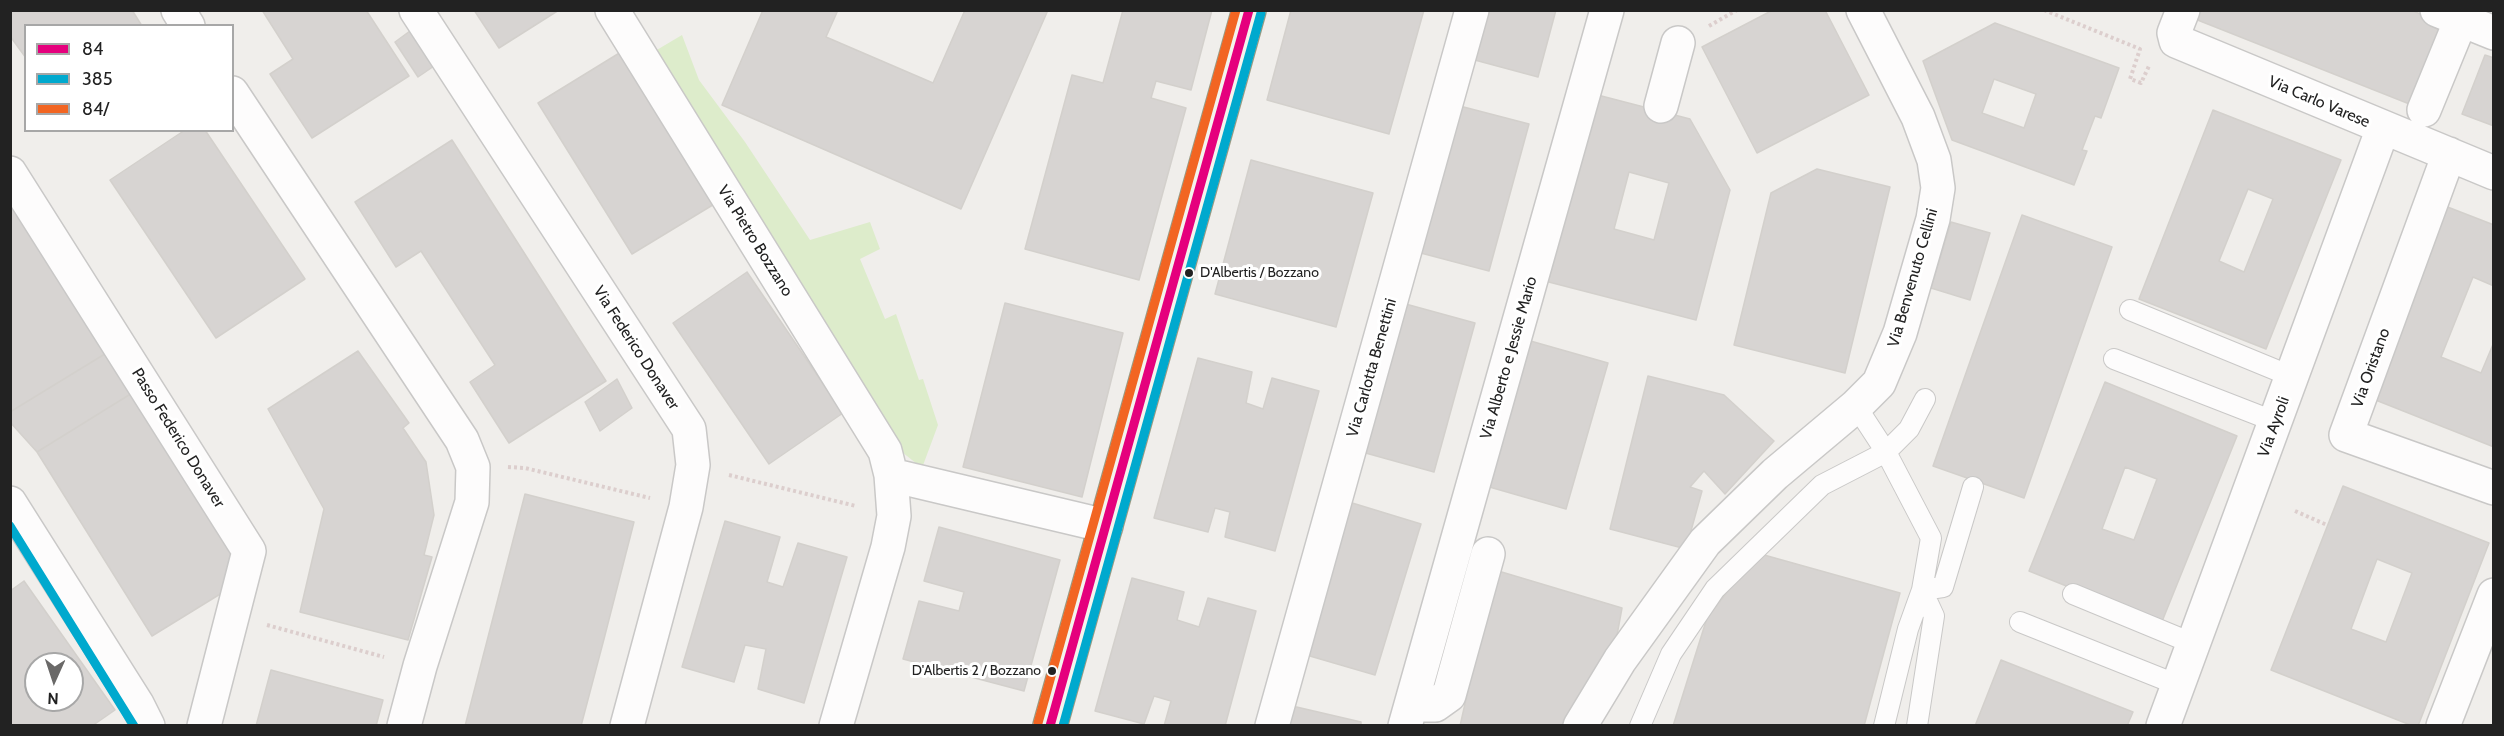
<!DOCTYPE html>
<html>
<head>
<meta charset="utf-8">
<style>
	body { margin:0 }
	#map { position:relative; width:2504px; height:736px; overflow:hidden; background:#f0eeeb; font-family:Cabin,sans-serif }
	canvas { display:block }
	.frame { position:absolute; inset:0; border:12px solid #222; pointer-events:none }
	.legend { position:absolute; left:24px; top:24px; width:210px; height:108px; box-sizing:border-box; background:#fff; border:2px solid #a7a7a7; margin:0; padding:8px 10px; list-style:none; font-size:18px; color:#222 }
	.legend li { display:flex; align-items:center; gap:12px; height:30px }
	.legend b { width:30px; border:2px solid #a7a7a7 }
	.north { position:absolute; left:24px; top:652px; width:60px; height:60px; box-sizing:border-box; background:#fff; border:2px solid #a7a7a7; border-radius:50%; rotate:183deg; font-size:16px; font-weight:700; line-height:24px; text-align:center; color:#222 }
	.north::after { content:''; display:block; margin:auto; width:21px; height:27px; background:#6a6968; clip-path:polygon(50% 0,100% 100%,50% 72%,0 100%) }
</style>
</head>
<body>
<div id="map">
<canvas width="2504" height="736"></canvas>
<div class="frame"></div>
<ul class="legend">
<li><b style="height:8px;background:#e5007d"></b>84</li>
<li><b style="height:8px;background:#00a9ce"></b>385</li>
<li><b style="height:8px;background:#f26522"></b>84/</li>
</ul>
<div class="north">N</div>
</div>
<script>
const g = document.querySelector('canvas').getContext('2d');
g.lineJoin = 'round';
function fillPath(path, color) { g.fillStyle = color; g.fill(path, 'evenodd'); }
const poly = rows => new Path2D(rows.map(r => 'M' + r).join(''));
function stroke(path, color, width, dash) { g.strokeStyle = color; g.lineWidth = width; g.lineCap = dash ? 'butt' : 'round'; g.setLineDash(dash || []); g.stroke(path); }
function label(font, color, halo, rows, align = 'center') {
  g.font = font + ' Cabin,sans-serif'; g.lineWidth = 6; g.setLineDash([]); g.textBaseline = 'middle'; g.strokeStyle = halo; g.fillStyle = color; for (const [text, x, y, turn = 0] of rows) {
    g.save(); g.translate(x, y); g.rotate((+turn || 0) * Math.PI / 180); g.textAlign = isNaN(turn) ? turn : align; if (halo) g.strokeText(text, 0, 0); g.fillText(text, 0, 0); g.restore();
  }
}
fillPath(poly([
	[682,35,699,80,745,142,810,240,870,222,880,249,860,259,885,319,896,314,919,380,923,379,938,425,922,468,902,452,650,54]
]), '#ddeccb');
const building = poly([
	[10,10,132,10,142,26,26,26,26,58,10,36,10,10],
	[262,10,366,10,409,76,312,138,270,74,293,59,262,10],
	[474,10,559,10,499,48,474,10],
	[763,10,838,10,826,37,933,83,965,10,1048,10,961,209,722,105,763,10],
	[1123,10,1212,10,1191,90,1156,81,1151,98,1186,108,1139,280,1025,249,1072,75,1103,83,1123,10],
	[1291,10,1424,10,1389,134,1267,100,1291,10],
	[1484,10,1556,10,1538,77,1471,59,1484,10],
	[1773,10,1825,10,1869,95,1757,153,1702,47,1773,10],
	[2193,10,2411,10,2448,26,2417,107,2190,17,2193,10],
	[1995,23,2119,68,2101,118,2095,116,2082,150,2087,151,2074,185,1952,140,1923,61,1995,23],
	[1994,79,2036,94,2024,128,1982,113,1994,79],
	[414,28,437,64,418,77,395,42,414,28],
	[621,52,716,203,632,254,538,103,621,52],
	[2485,55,2494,58,2494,126,2462,114,2485,55],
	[1590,93,1690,119,1730,190,1696,320,1541,280,1590,93],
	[1629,172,1669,183,1654,240,1614,229,1629,172],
	[1456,105,1529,124,1489,271,1417,252,1456,105],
	[2213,110,2341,160,2266,349,2139,299,2213,110],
	[2248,189,2273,199,2244,272,2219,261,2248,189],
	[185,130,205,130,305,279,216,338,110,180,185,130],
	[452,140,606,381,509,443,470,382,495,365,421,251,396,267,355,202,452,140],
	[1251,160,1373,193,1336,327,1215,294,1251,160],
	[1817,169,1890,187,1845,373,1734,345,1771,193,1817,169],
	[10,185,113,349,10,412,10,185],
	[2445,206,2494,225,2494,286,2473,277,2441,357,2481,373,2494,342,2494,447,2368,397,2445,206],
	[2022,215,2112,247,2024,498,1933,466,2022,215],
	[1951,222,1990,233,1970,300,1931,288,1951,222],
	[747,272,843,413,769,464,673,323,747,272],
	[1005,303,1123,333,1082,497,963,467,1005,303],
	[1402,303,1475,323,1434,472,1362,452,1402,303],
	[1527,340,1608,363,1566,509,1486,486,1527,340],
	[113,349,137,390,37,452,10,422,10,412,113,349],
	[358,351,409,423,403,428,426,462,434,515,424,555,432,557,408,640,300,612,324,509,268,409,358,351],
	[1198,358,1252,372,1246,403,1263,409,1272,378,1319,391,1275,551,1225,537,1230,512,1215,508,1208,532,1154,518,1198,358],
	[1648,376,1724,395,1774,441,1725,494,1704,471,1690,487,1702,491,1686,549,1610,529,1648,376],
	[617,379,632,408,600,431,585,402,617,379],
	[2105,382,2237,436,2161,624,2029,571,2105,382],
	[2125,467,2157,479,2134,540,2102,529,2125,467],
	[137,390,238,551,230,588,152,636,37,452,137,390],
	[2343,486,2489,543,2418,726,2413,726,2271,670,2343,486],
	[2377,559,2412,573,2386,642,2351,629,2377,559],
	[525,494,634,522,604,639,581,726,465,726,525,494],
	[1349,502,1421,524,1375,675,1303,654,1349,502],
	[725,521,780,537,767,582,783,587,798,543,847,557,804,703,758,689,766,649,745,645,734,682,682,667,725,521],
	[939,527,1060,560,1024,691,903,659,919,601,959,611,964,592,924,581,939,527],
	[1757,553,1900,593,1864,726,1673,726,1707,618,1757,553],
	[1495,570,1622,608,1615,646,1563,726,1460,726,1495,570],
	[1132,578,1184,592,1177,620,1199,627,1208,598,1256,611,1225,726,1164,726,1171,701,1154,696,1144,724,1095,711,1132,578],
	[24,581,115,710,92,726,10,726,10,591,24,581],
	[36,664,72,664,72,700,36,700,36,664],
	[2001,660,2133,712,2127,726,1975,726,2001,660],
	[271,670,383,700,376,726,256,726,271,670],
	[1288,705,1361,722,1361,726,1283,726,1288,705]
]);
fillPath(building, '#d7d4d2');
stroke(building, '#d3d0cc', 1.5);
const lane = poly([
	[2130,310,2293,377],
	[2114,359,2276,422],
	[1856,406,1886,452,1931,538,1922,590,1908,629,1884,726],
	[2073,594,2194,644],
	[2020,622,2178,685],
	[1640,726,1671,654,1715,589,1822,485,1886,452,1909,429,1925,399],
	[1917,726,1934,616,1922,590,1943,587,1973,487]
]);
const street = poly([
	[178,10,188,26],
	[416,10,689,429,693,465,686,507,627,726],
	[612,10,885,451,891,475,894,516,888,547,836,726],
	[2183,10,2174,33,2176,41,2494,173],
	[2437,10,2494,33],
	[232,93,462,440,473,467,472,502,420,666,404,726],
	[1661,106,1678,43],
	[2424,110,2465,10],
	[2449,154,2346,435,2494,488],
	[10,173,249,551,204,726],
	[891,475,1106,526],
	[10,503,137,704,148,726],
	[1411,705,1435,705,1449,695,1488,554],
	[1272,726,1472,10],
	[1405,726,1607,10],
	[1580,726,1620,660,1705,542,1775,474,1856,406,1879,383,1900,333,1933,219,1938,188,1934,160,1918,117,1863,10],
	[2163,726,2383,128],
	[2443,726,2494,595]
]);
const secondary = poly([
	[1050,726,1249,10]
]);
stroke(lane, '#c9c8c7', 22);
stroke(street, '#c9c8c7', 36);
stroke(secondary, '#999a82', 36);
stroke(poly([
	[2044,10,2140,49,2130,79,2141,83,2149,66],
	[1709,26,1737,10],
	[508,467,525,468,650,498],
	[729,475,856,506],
	[2295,511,2327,525],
	[267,625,384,657]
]), '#dccecd', 4, [3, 3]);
stroke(lane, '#fdfcfc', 20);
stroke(street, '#fdfcfc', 33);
stroke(secondary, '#f4f4ed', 33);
stroke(poly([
	[1050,726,1249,10]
]), '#e5007d', 9);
stroke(poly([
	[10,526,134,726],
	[1063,726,1261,13]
]), '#00a9ce', 9);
stroke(poly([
	[1038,723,1236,10]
]), '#f26522', 9);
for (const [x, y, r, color] of [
	[1189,273,5,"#222"],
	[1052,671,5,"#222"]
]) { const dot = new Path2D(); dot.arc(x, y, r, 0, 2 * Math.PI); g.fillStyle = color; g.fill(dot); stroke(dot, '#fff', 2); }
label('14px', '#222', '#fff', [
	["D'Albertis / Bozzano",1200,273],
	["D'Albertis 2 / Bozzano",1041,671,"right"]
], 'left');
label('16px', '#222', '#fff', [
	["Via Carlo Varese",2319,102,23],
	["Via Pietro Bozzano",755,241,58],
	["Via Benvenuto Cellini",1913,278,-74],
	["Via Federico Donaver",636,348,57],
	["Via Alberto e Jessie Mario",1509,358,-74],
	["Via Carlotta Benettini",1372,368,-74],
	["Via Oristano",2371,368,-70],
	["Via Ayroli",2274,427,-70],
	["Passo Federico Donaver",178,438,58]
]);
</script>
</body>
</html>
